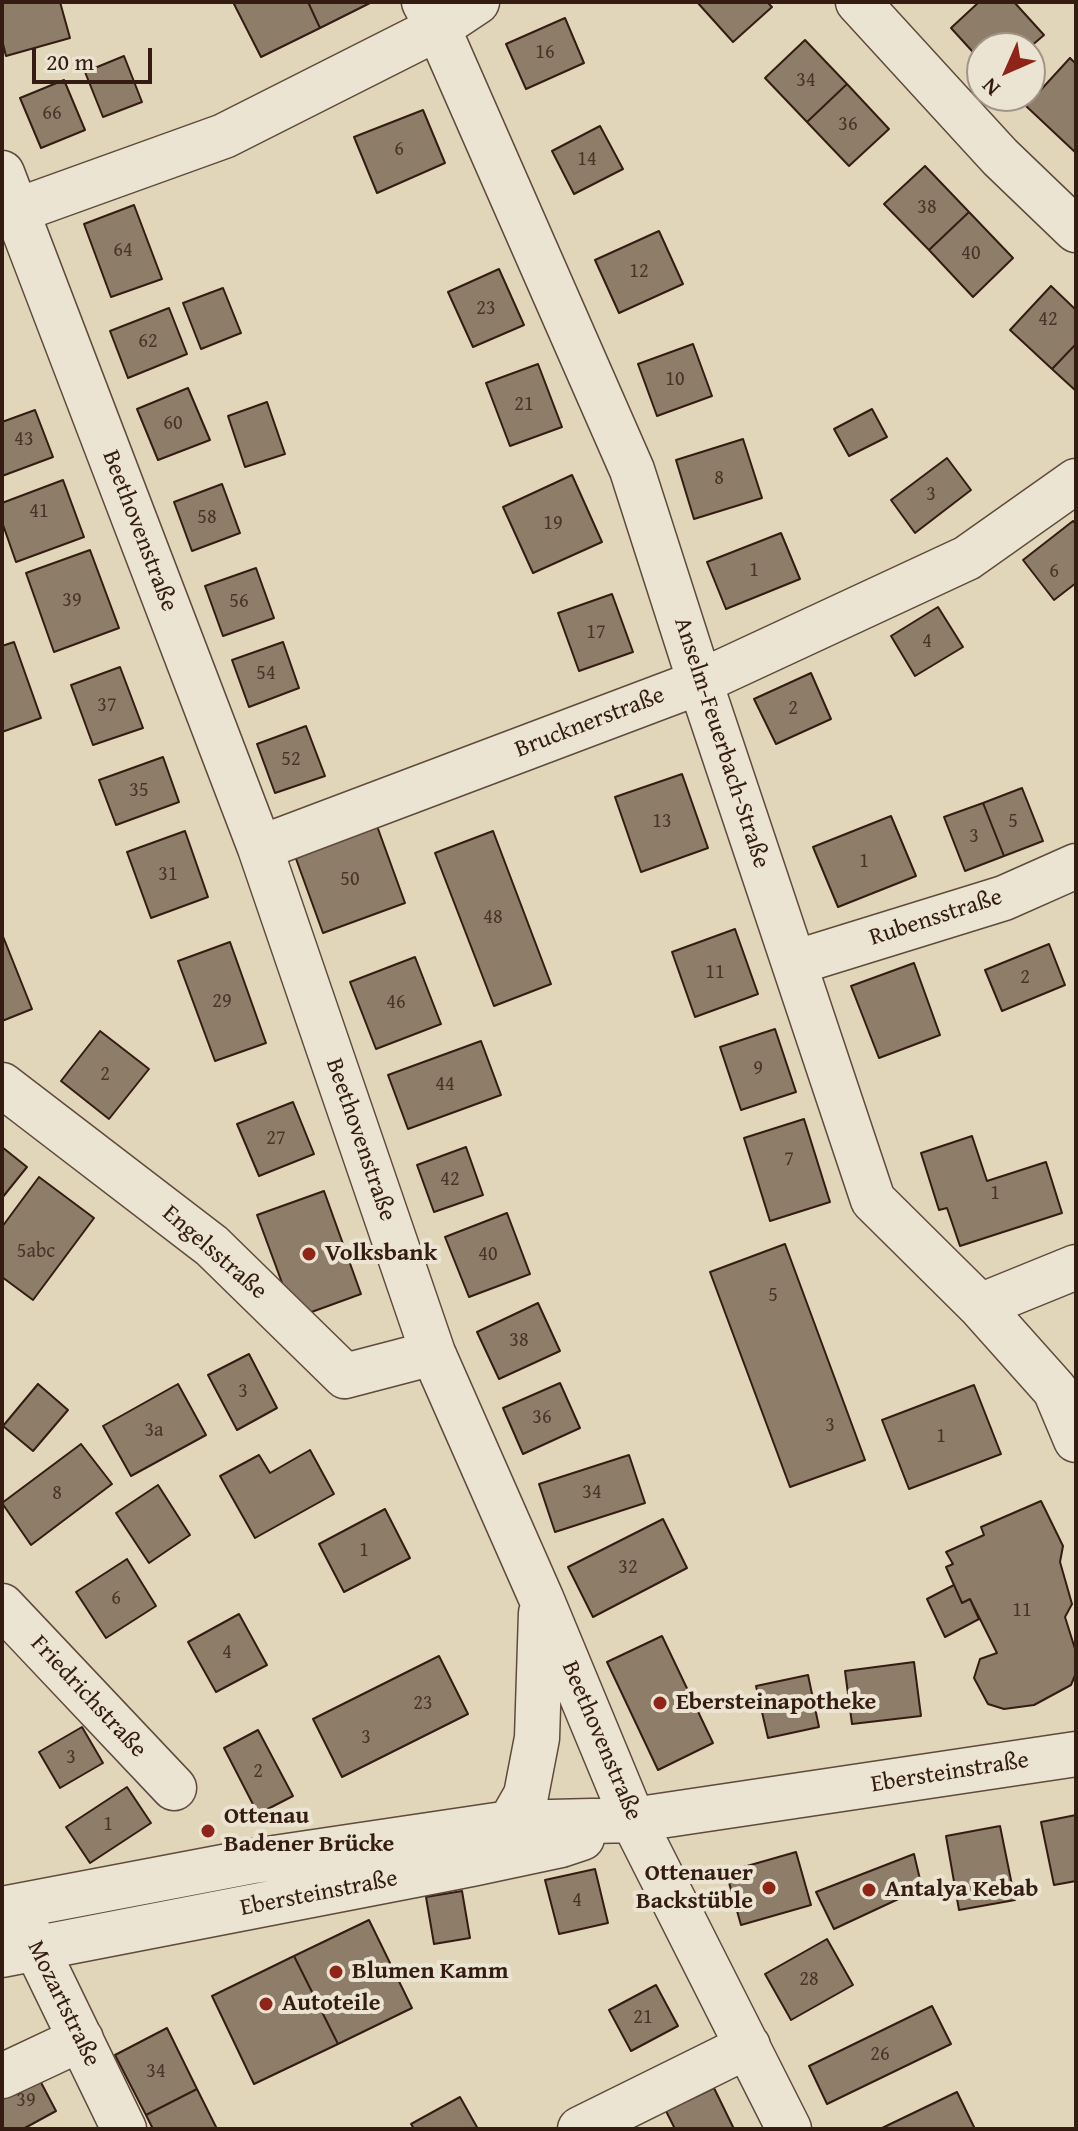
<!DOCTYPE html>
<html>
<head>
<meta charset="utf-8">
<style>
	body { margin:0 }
	#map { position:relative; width:1078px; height:2131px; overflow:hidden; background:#e1d6b9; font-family:"Gentium Book Plus",serif }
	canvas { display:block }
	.frame { position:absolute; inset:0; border:4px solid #341c13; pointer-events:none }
	.north { position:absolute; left:966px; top:32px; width:80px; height:80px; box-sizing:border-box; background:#ece4d2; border:2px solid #a29486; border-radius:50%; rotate:225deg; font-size:22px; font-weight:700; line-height:32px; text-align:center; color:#341c13 }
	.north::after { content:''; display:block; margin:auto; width:28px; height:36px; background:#8f2418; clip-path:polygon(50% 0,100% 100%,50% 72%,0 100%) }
	.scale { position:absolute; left:32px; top:48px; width:120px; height:36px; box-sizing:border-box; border:4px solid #341c13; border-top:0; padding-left:10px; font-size:24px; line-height:28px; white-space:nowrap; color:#341c13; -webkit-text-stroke:6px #ece4d2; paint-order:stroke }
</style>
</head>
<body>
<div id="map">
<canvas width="1078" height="2131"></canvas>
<div class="frame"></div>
<div class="north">N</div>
<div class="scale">20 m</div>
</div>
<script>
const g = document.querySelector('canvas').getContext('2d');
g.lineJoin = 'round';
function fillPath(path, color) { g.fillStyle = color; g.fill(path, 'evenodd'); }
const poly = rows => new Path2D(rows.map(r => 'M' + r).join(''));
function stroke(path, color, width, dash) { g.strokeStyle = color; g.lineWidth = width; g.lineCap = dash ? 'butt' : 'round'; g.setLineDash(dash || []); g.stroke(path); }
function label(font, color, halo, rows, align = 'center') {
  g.font = font + ' "Gentium Book Plus",serif'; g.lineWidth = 8; g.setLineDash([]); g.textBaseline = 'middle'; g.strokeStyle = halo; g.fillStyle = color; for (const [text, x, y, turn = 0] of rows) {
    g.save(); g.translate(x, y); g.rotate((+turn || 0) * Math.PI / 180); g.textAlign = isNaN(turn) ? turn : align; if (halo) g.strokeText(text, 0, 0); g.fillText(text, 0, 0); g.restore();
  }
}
const building = poly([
	[2,2,60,2,70,38,6,56,2,40,2,2],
	[238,2,308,2,320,28,261,57,234,4,238,2],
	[308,2,372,2,320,28,308,2],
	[697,2,767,2,772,7,733,42,697,2],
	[979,2,1014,2,1044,35,1029,48,982,48,982,62,951,28,979,2],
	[565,18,584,63,526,89,506,44,565,18],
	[805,40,847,84,807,122,765,78,805,40],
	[124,56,142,102,103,117,85,72,124,56],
	[1070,58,1076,64,1076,153,1026,106,1070,58],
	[64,80,85,130,41,148,20,98,64,80],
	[847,84,889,129,849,166,807,122,847,84],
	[423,110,445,163,377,193,354,137,423,110],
	[600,126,623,169,574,194,552,151,600,126],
	[925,166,969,212,929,250,884,204,925,166],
	[134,205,162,279,111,297,84,224,134,205],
	[969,212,1013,258,973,297,929,250,969,212],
	[659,231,683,284,619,313,595,260,659,231],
	[499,269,524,325,473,347,448,292,499,269],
	[1051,286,1076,310,1076,344,1052,369,1010,330,1051,286],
	[223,288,241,333,201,349,183,303,223,288],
	[169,308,187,354,128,378,110,331,169,308],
	[693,344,712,396,657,416,638,364,693,344],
	[1076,344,1076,391,1052,369,1076,344],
	[538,364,562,427,510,446,486,383,538,364],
	[188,388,210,440,158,460,137,409,188,388],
	[267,402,285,454,245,467,228,416,267,402],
	[872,409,887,437,849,456,834,429,872,409],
	[35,410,53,457,2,476,2,422,35,410],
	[743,439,762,498,694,519,676,460,743,439],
	[947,458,971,490,915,533,891,500,947,458],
	[572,475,602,542,533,573,503,507,572,475],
	[63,480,84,537,16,562,2,522,2,503,63,480],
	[222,484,240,533,192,551,174,502,222,484],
	[1073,521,1076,525,1076,583,1054,600,1023,560,1073,521],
	[781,533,800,579,726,609,707,562,781,533],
	[90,550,119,628,54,652,26,573,90,550],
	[256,568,274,618,223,636,205,586,256,568],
	[612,594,633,652,579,671,558,613,612,594],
	[938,607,963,647,915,676,891,636,938,607],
	[14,642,41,718,2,732,2,646,14,642],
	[283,642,299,688,249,707,232,660,283,642],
	[120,667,143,728,93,745,71,685,120,667],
	[811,673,831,719,776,744,754,699,811,673],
	[306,726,325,776,275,793,257,744,306,726],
	[163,757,179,802,116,825,99,780,163,757],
	[682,774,708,848,641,872,615,797,682,774],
	[1022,788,1043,841,1004,856,983,803,1022,788],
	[983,803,1004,856,965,871,944,817,983,803],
	[891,816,916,876,838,907,813,847,891,816],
	[377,826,405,903,323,933,295,856,377,826],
	[185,831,208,897,151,918,127,852,185,831],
	[493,831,551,984,494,1006,435,853,493,831],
	[735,929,758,994,695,1017,672,952,735,929],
	[2,934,32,1009,2,1021,2,934],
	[230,942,266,1043,215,1061,178,961,230,942],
	[1049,944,1065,985,1002,1011,985,970,1049,944],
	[415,957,441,1024,376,1049,350,982,415,957],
	[914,963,940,1035,879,1058,851,986,914,963],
	[775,1029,796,1092,741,1110,720,1047,775,1029],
	[100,1031,149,1069,109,1119,61,1081,100,1031],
	[481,1041,501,1095,408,1129,388,1075,481,1041],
	[293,1102,314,1154,259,1176,237,1124,293,1102],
	[804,1119,830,1202,770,1221,744,1138,804,1119],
	[972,1136,987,1181,1046,1162,1062,1213,960,1246,947,1208,939,1210,921,1153,972,1136],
	[2,1147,27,1167,2,1198,2,1147],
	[466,1147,483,1195,434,1212,417,1165,466,1147],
	[39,1177,94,1218,33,1300,2,1277,2,1227,39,1177],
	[324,1191,361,1294,295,1318,257,1215,324,1191],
	[507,1213,530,1274,469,1297,445,1237,507,1213],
	[785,1244,865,1460,790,1487,710,1272,785,1244],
	[538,1303,560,1351,499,1379,477,1332,538,1303],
	[249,1354,277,1408,237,1430,208,1375,249,1354],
	[560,1383,580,1428,523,1454,503,1408,560,1383],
	[38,1384,68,1410,33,1451,3,1426,38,1384],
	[178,1384,206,1435,131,1476,103,1426,178,1384],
	[974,1385,1001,1454,909,1489,882,1420,974,1385],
	[81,1444,112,1484,31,1545,2,1503,81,1444],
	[310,1450,334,1494,255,1538,220,1476,259,1455,270,1473,310,1450],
	[629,1455,645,1503,555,1532,539,1484,629,1455],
	[158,1485,190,1535,149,1563,116,1513,158,1485],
	[1041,1501,1063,1546,1060,1562,1072,1604,1065,1617,1076,1652,1076,1673,1071,1685,1034,1705,1004,1709,988,1704,974,1678,980,1659,997,1653,970,1599,962,1603,946,1567,953,1564,946,1552,984,1535,981,1527,1041,1501],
	[385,1509,410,1558,344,1592,319,1544,385,1509],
	[663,1519,687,1568,593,1617,568,1567,663,1519],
	[127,1559,156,1606,106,1638,76,1592,127,1559],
	[954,1585,962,1603,970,1599,979,1619,945,1637,927,1599,954,1585],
	[239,1614,267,1665,216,1692,188,1642,239,1614],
	[662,1636,713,1743,658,1770,607,1662,662,1636],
	[439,1656,468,1714,342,1777,313,1719,439,1656],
	[914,1662,921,1716,852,1724,845,1671,914,1662],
	[808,1675,819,1727,768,1738,756,1686,808,1675],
	[82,1727,103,1763,60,1788,39,1752,82,1727],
	[258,1730,293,1796,258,1814,224,1748,258,1730],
	[127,1787,151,1823,90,1863,66,1827,127,1787],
	[1076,1815,1076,1881,1054,1885,1041,1822,1076,1815],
	[1000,1826,1015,1900,959,1910,946,1836,1000,1826],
	[796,1852,811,1905,741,1925,726,1872,796,1852],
	[914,1854,922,1888,834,1929,816,1892,914,1854],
	[595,1869,608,1923,559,1934,545,1880,595,1869],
	[462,1891,470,1938,434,1944,426,1897,462,1891],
	[369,1920,412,2008,338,2044,294,1956,369,1920],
	[827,1939,853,1985,791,2020,765,1974,827,1939],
	[294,1956,338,2044,254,2084,212,1996,294,1956],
	[656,1985,678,2026,631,2051,609,2010,656,1985],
	[932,2006,951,2044,827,2104,809,2066,932,2006],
	[167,2028,197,2089,146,2115,115,2055,167,2028],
	[36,2073,56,2111,23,2129,2,2129,2,2091,36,2073],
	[714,2088,734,2129,675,2129,666,2111,714,2088],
	[197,2089,217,2129,153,2129,146,2115,197,2089],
	[957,2092,975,2129,880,2129,957,2092],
	[460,2097,478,2129,414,2129,411,2124,460,2097]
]);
fillPath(building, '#8e7d69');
stroke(building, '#341c13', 2);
const minor = poly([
	[424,2,438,28,632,470,700,682,873,1200,980,1306,1055,1390,1076,1440],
	[858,2,1000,157,1076,230],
	[2,173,260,848,433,1353,541,1598,633,1820,789,2129],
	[2,216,224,136,438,28,477,2],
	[260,848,700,682,967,558,1076,481],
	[794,963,1004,898,1076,866],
	[2,1085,212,1246,345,1376,433,1353],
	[980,1306,1076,1267],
	[2,1606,174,1788],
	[510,1823,526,1795,537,1738,541,1613],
	[2,1909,254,1861,510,1823,633,1820,1076,1754],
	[24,1923,124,2129],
	[2,1955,472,1864,561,1845,582,1838],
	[2,2076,81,2039],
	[580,2129,748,2046]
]);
stroke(minor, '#5f4a3c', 47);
stroke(minor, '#ece4d2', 44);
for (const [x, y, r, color] of [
	[309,1254,8,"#8f2418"],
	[660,1703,8,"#8f2418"],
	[208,1831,8,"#8f2418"],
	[769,1888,8,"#8f2418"],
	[869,1890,8,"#8f2418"],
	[336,1972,8,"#8f2418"],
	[266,2004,8,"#8f2418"]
]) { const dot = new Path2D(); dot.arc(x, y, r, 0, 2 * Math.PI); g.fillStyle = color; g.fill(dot); stroke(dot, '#ece4d2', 3); }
label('20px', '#4a3428', null, [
	["16",545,53],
	["34",806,81],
	["66",52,114],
	["36",848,125],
	["6",399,150],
	["14",587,160],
	["38",927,208],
	["64",123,251],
	["40",971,254],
	["12",639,272],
	["23",486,309],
	["42",1048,320],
	["62",148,342],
	["10",675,380],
	["21",524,405],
	["60",173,424],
	["43",24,440],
	["8",719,479],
	["3",931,495],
	["41",39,512],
	["58",207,518],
	["19",553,524],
	["1",754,571],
	["6",1054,572],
	["39",72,601],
	["56",239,602],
	["17",596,633],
	["4",927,642],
	["54",266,674],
	["37",107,706],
	["2",793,709],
	["52",291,760],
	["35",139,791],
	["13",662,822],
	["5",1013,822],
	["3",974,837],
	["1",864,862],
	["31",168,875],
	["50",350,880],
	["48",493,918],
	["11",715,973],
	["2",1025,978],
	["29",222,1002],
	["46",396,1003],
	["9",758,1069],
	["2",105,1075],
	["44",445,1085],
	["27",276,1139],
	["7",789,1160],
	["42",450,1180],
	["1",995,1194],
	["5abc",36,1252],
	["40",488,1255],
	["5",773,1296],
	["38",519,1341],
	["3",243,1392],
	["36",542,1418],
	["3",830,1426],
	["3a",154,1431],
	["1",941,1437],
	["34",592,1493],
	["8",57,1494],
	["1",364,1551],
	["32",628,1568],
	["6",116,1599],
	["11",1022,1611],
	["4",227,1653],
	["23",423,1704],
	["3",366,1738],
	["3",71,1758],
	["2",258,1772],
	["1",108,1825],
	["4",577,1901],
	["28",809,1980],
	["21",643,2018],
	["26",880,2055],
	["34",156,2072],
	["39",26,2101]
]);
label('24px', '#341c13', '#ece4d2', [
	["Beethovenstraße",139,531,69],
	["Brucknerstraße",590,723,-21],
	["Anselm-Feuerbach-Straße",721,743,72],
	["Rubensstraße",936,918,-18],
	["Beethovenstraße",360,1140,71],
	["Engelsstraße",214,1253,41],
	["Friedrichstraße",88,1697,47],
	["Beethovenstraße",601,1741,67],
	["Ebersteinstraße",950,1773,-9],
	["Ebersteinstraße",319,1894,-11],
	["Mozartstraße",63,2004,64]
]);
label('bold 24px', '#341c13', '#ece4d2', [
	["Volksbank",325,1254],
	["Ebersteinapotheke",676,1703],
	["Ottenau",224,1817],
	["Badener Brücke",224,1845],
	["Ottenauer",753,1874,"right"],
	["Backstüble",753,1902,"right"],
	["Antalya Kebab",885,1890],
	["Blumen Kamm",352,1972],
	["Autoteile",282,2004]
], 'left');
</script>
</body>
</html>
